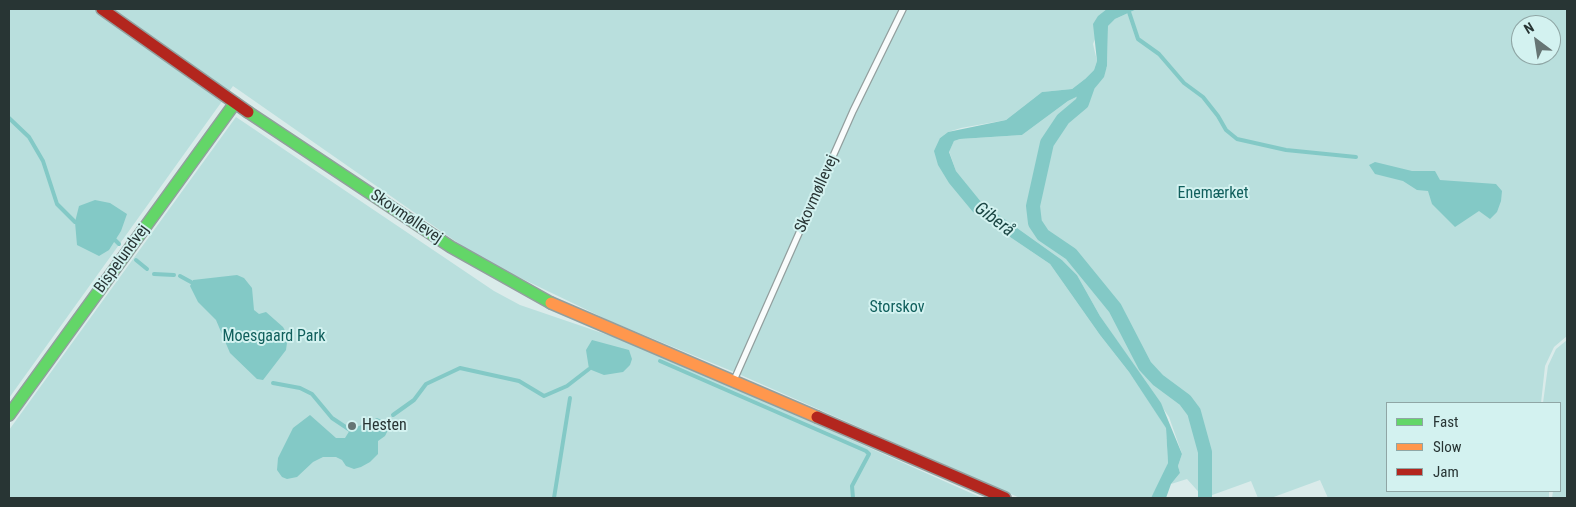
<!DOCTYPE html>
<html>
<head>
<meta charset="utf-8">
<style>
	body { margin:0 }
	#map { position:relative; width:1576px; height:507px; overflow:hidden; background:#daebea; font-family:"Roboto Condensed",sans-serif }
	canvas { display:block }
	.frame { position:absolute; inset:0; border:10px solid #283534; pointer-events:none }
	.legend { position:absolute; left:1386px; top:402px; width:175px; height:90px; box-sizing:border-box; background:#d3f2f0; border:1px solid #8fa6a5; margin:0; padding:6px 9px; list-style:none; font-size:15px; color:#283534 }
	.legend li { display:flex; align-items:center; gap:10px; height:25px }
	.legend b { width:25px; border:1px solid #8fa6a5 }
	.north { position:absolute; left:1511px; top:15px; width:50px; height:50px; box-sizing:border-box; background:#d3f2f0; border:1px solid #8fa6a5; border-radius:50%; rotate:329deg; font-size:14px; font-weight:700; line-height:20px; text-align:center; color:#283534 }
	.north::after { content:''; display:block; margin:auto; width:18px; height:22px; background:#667574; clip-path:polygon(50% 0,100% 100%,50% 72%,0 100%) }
</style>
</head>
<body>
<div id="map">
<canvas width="1576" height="507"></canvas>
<div class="frame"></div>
<ul class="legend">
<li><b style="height:6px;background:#63d668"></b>Fast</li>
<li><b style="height:6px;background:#ff974d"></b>Slow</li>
<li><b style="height:6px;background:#b3261e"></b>Jam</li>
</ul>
<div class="north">N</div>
</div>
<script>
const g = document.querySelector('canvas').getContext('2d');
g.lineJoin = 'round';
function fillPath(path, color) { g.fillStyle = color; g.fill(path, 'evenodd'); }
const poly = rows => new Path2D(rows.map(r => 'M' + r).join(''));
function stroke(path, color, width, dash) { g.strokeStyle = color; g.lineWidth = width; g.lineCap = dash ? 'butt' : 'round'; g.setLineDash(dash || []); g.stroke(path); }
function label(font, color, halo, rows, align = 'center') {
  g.font = font + ' "Roboto Condensed",sans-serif'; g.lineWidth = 4; g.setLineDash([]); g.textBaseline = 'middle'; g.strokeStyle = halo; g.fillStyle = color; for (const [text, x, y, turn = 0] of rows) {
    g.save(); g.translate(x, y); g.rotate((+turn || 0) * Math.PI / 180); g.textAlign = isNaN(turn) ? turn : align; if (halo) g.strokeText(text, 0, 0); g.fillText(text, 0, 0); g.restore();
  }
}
fillPath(poly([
	[9,9,1107,9,1093,44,1097,61,1094,70,1085,79,1072,89,1042,92,1006,120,961,128,948,132,940,138,973,212,1050,264,1100,335,1129,372,1166,427,1168,463,1164,474,1151,498,1020,498,734,372,610,321,481,259,233,86,9,398],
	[1137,9,1567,9,1567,336,1554,347,1545,366,1541,403,1387,403,1387,491,1549,491,1549,498,1328,498,1320,480,1271,498,1258,498,1251,481,1204,498,1187,479,1171,484,1180,473,1178,466,1182,454,1169,417,1100,316,1077,275,1062,260,982,203,956,171,949,151,954,141,960,139,1022,135,1068,101,1095,88,1107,67,1108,26,1115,19],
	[1521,25,1551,25,1551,55,1521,55],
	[236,117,494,291,520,305,643,347,982,498,9,498,9,430],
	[1567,340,1567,498,1552,498,1553,491,1560,491,1560,403,1543,403,1548,366,1556,349]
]), '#b9dfdd');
fillPath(poly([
	[1107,9,1137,9,1115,19,1108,26,1107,66,1104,77,1095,88,1068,101,1022,135,960,139,954,141,949,152,956,171,982,203,1062,260,1077,275,1100,316,1161,403,1182,454,1178,466,1180,473,1171,484,1166,498,1151,498,1168,463,1166,428,1129,372,1100,335,1050,264,973,212,949,183,938,165,934,151,940,138,948,132,1006,120,1042,92,1072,89,1085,79,1094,70,1097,61,1093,24,1098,16],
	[1375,162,1412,171,1435,171,1440,180,1496,184,1502,191,1501,201,1497,212,1490,219,1479,211,1455,227,1432,204,1428,191,1417,190,1403,181,1375,174,1369,165],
	[95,200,110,203,127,214,121,231,109,250,99,256,77,245,75,222,79,206],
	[237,275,244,278,252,288,254,310,259,314,266,312,283,327,288,336,286,350,263,380,257,379,230,353,216,320,198,302,190,286,193,280],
	[592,340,629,350,632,359,630,365,623,372,604,375,589,369,586,350],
	[310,415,336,438,345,438,350,430,377,418,384,421,388,430,385,436,378,441,378,454,370,462,361,467,354,469,346,466,342,460,336,457,323,457,313,462,297,477,287,479,282,477,277,470,278,458,293,428]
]), '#83c9c6');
stroke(poly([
	[1128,9,1138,39,1159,54,1184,83,1203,97,1218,116,1226,130,1237,139,1286,150,1356,157],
	[9,118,29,137,43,161,57,204,75,222],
	[115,240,119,244],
	[136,260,147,269],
	[154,274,174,275],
	[180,276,191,282],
	[660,361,866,451,869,454,852,486,853,498],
	[273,383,300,388,312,394,332,418,350,430],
	[393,415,414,400,426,384,460,368,519,381,544,396,567,386,589,369],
	[554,498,570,398]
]), '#83c9c6', 4);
stroke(poly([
	[1088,86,1082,103,1063,119,1047,143,1033,206,1035,223,1043,235,1071,254,1115,308,1145,366,1158,380,1185,400,1194,412,1205,452,1205,498]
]), '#83c9c6', 14);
const lane = poly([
	[734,380,853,111,903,9]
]);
const fast = poly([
	[248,112,451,247,551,303],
	[9,415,235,103]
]);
const slow = poly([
	[551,303,817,417]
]);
const jam = poly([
	[102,9,248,112],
	[817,417,1005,498]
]);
stroke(lane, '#929f9e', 8);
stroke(fast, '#929f9e', 14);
stroke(slow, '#929f9e', 14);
stroke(jam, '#929f9e', 14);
stroke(lane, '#f9fcfc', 5.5);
stroke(fast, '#63d668', 11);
stroke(slow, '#ff974d', 11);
stroke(jam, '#b3261e', 11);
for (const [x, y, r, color] of [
	[352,426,5,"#667574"]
]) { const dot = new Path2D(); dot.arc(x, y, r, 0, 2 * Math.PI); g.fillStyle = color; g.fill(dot); stroke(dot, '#d3f2f0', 2); }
label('16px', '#283534', '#d3f2f0', [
	["Skovmøllevej",817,194,-66],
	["Skovmøllevej",406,217,34],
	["Bispelundvej",122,259,-54]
]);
label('16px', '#105f5c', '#d3f2f0', [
	["Enemærket",1213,194],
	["Storskov",897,308],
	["Moesgaard Park",274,337]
]);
label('16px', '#283534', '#d3f2f0', [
	["Hesten",362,426]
], 'left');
label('italic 18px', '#1b4644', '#d3f2f0', [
	["Giberå",994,220,37]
]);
</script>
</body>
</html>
